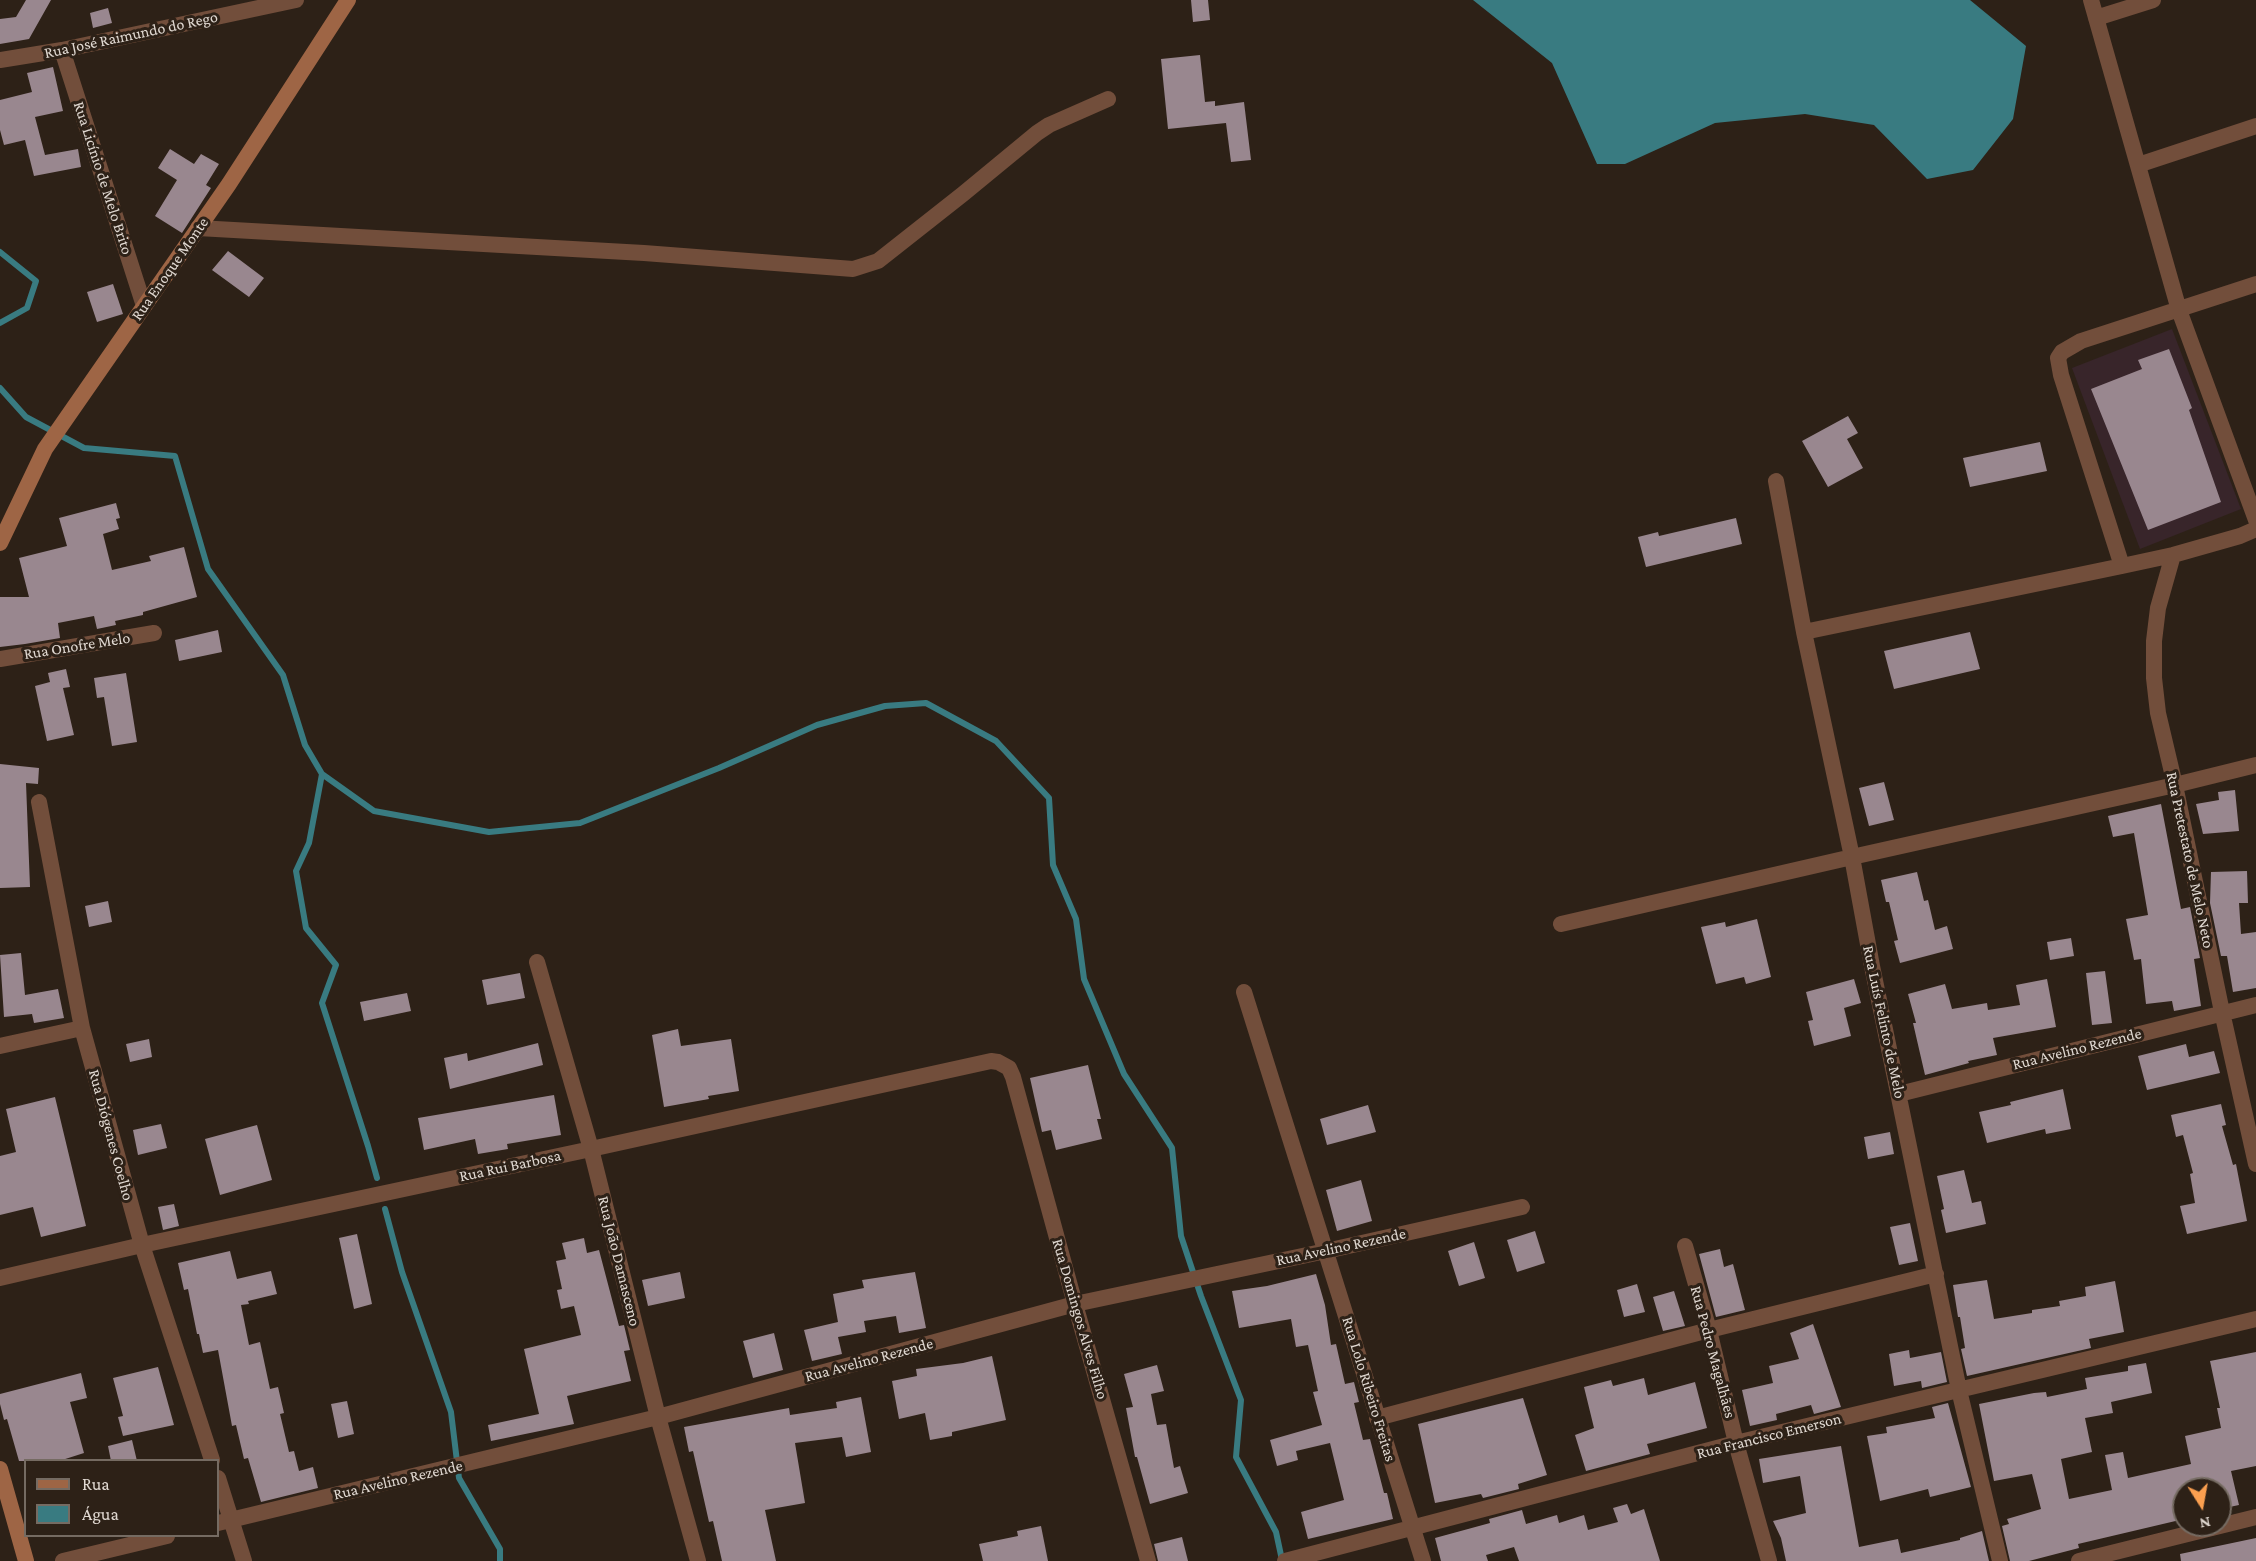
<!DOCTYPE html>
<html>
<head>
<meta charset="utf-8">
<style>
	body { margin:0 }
	#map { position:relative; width:2256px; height:1561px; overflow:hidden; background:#2d2117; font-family:"Crimson Pro",serif }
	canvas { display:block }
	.legend { position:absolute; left:24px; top:1459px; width:195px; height:78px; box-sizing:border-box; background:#2d2117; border:2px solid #756b62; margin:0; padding:8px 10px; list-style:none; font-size:18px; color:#e1d9d2 }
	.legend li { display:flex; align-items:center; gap:12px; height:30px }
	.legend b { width:30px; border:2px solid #756b62 }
	.north { position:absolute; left:2172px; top:1477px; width:60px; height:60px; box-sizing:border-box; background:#2d2117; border:2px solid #756b62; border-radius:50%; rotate:169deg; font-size:16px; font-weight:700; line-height:24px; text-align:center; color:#e1d9d2 }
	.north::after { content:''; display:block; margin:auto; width:21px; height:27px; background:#fa9f50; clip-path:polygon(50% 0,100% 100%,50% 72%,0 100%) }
</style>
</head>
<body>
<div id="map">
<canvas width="2256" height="1561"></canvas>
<ul class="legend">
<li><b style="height:8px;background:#9e6545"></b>Rua</li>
<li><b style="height:16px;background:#397b81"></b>Água</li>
</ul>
<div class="north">N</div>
</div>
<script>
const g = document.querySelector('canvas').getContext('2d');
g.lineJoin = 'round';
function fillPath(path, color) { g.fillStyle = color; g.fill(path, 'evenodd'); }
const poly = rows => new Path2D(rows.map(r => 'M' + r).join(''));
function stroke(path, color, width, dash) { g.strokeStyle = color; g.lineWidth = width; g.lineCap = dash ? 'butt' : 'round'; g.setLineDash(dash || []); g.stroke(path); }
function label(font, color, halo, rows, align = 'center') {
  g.font = font + ' "Crimson Pro",serif'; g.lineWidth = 6; g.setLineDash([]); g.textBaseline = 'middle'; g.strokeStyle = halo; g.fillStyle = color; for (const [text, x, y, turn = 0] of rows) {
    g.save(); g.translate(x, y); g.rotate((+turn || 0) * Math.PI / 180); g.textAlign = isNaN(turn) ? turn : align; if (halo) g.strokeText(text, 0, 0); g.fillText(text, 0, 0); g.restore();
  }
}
fillPath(poly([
	[2172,329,2241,509,2140,549,2072,368]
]), '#38252a');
fillPath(poly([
	[1473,0,1970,0,2026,46,2013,119,1973,170,1927,179,1874,125,1805,114,1715,123,1625,164,1597,164,1552,63]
]), '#397b81');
stroke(poly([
	[0,252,36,281,27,308,0,323],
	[0,388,26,417,84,448,175,456,208,569,283,675,305,745,322,774,309,843,296,871,306,928,336,965,322,1003,368,1146,377,1178],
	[322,774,374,811,489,832,580,823,719,768,817,725,885,706,926,703,996,741,1049,798,1053,865,1076,919,1084,979,1124,1074,1172,1148,1181,1236,1201,1296,1241,1400,1236,1457,1276,1532,1282,1560],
	[385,1209,402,1272,451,1412,459,1478,500,1549,500,1561]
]), '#397b81', 6);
fillPath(poly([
	[26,0,51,0,29,39,0,44,0,19,16,17],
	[1191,0,1208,0,1210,20,1193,22],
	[108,8,112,23,93,28,90,13],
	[1200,55,1205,102,1215,101,1215,106,1244,102,1251,160,1231,162,1226,123,1168,129,1161,59],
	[53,67,63,111,35,117,45,155,78,149,81,167,34,176,25,140,4,145,0,130,0,100,32,92,27,73],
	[170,149,194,164,201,154,219,164,206,185,211,188,182,233,155,216,177,180,158,168],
	[228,251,264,278,249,297,212,270],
	[113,284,123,314,97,322,87,292],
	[2169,349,2192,408,2189,410,2221,502,2148,530,2091,389,2142,369,2138,360],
	[1848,416,1858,433,1847,439,1863,468,1828,487,1802,441],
	[2040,442,2047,471,1970,487,1963,458],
	[116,503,120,518,116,519,119,529,103,534,112,570,151,561,149,556,184,547,197,597,143,612,143,615,115,621,116,625,97,629,94,616,58,623,60,638,25,644,25,641,25,644,0,647,0,597,29,597,19,558,67,546,59,518],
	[1736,518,1742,544,1646,567,1638,537,1658,532,1659,536],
	[218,630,222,652,179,661,175,640],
	[1970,632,1980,669,1894,689,1884,651],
	[66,669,70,687,63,688,74,735,47,741,35,686,50,682,48,673],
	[126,673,137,742,112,746,104,697,97,698,94,678],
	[0,764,39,768,38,784,26,783,30,887,0,888],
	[1884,782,1894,820,1869,826,1859,788],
	[2235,790,2239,831,2203,834,2196,804,2219,800,2218,792],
	[2161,804,2181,909,2190,907,2200,958,2194,959,2201,1006,2174,1011,2172,1001,2146,1004,2141,959,2134,960,2126,919,2148,915,2134,833,2113,837,2108,816],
	[2247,871,2248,903,2239,903,2241,934,2256,932,2256,988,2233,992,2227,956,2221,956,2210,903,2211,872],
	[1917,872,1924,901,1928,900,1935,930,1947,926,1953,949,1900,963,1894,941,1898,940,1889,902,1886,902,1881,880],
	[108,901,112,922,89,927,85,906],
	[1757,919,1771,977,1746,984,1744,977,1716,984,1701,927,1725,922,1726,927],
	[2071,938,2074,956,2050,960,2047,942],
	[21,953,25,995,58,989,64,1018,34,1023,32,1014,4,1017,0,955],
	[2105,971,2112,1023,2092,1025,2086,973],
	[520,973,525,998,487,1005,482,980],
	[1854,979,1861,1003,1844,1008,1851,1036,1814,1046,1808,1021,1813,1020,1806,992],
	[2047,979,2056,1027,1993,1038,1997,1055,1968,1061,1969,1063,1925,1075,1913,1023,1916,1023,1908,994,1945,984,1952,1009,1987,1003,1988,1010,2020,1005,2016,985],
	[407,993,411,1011,364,1021,360,1002],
	[678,1029,681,1046,731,1039,739,1091,708,1096,709,1099,664,1107,652,1035],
	[149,1039,152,1057,130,1062,126,1044],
	[538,1043,543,1065,450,1089,444,1058,467,1053,468,1061],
	[2186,1044,2189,1057,2214,1051,2220,1073,2147,1090,2138,1056],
	[1088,1065,1101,1119,1097,1119,1102,1139,1056,1150,1051,1130,1042,1132,1030,1078],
	[2063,1089,2071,1129,2046,1134,2045,1129,1987,1143,1979,1112,2011,1105,2010,1102],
	[554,1095,561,1135,507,1144,508,1149,478,1154,475,1139,424,1150,418,1118],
	[55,1097,86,1226,41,1237,33,1207,0,1215,0,1156,16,1152,6,1109],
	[2221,1104,2226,1125,2222,1126,2233,1165,2236,1164,2247,1221,2187,1234,2180,1206,2195,1203,2190,1174,2193,1173,2183,1135,2176,1137,2171,1115],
	[1368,1105,1376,1132,1327,1145,1320,1119],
	[161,1124,167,1148,138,1155,133,1130],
	[257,1125,272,1180,220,1195,205,1139],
	[1890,1132,1894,1154,1868,1159,1864,1137],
	[1964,1170,1972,1203,1981,1201,1986,1224,1946,1233,1941,1210,1944,1209,1937,1176],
	[1361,1180,1372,1221,1337,1231,1326,1190],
	[174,1204,179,1226,163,1230,158,1207],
	[1910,1223,1918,1261,1899,1265,1890,1227],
	[1535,1231,1545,1263,1517,1272,1507,1240],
	[357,1234,372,1304,354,1309,339,1238],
	[584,1238,587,1253,599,1250,619,1326,624,1325,630,1350,624,1351,631,1381,567,1396,574,1424,491,1441,488,1425,539,1414,524,1349,581,1335,574,1306,561,1309,557,1290,562,1289,556,1261,566,1259,562,1243],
	[1474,1242,1485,1278,1459,1286,1448,1251],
	[1720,1249,1724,1267,1733,1264,1745,1310,1716,1317,1699,1254],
	[230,1251,237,1279,271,1271,277,1294,248,1301,249,1304,241,1305,249,1345,260,1342,270,1389,278,1387,284,1413,280,1414,289,1452,294,1451,299,1471,313,1467,318,1488,261,1502,248,1458,244,1459,236,1425,232,1426,218,1350,203,1353,199,1334,197,1334,188,1289,184,1290,178,1263],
	[680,1272,685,1298,648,1306,642,1280],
	[915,1272,926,1328,899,1333,896,1316,864,1321,866,1332,838,1337,842,1354,812,1361,804,1330,838,1322,833,1294,864,1288,862,1280],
	[1316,1274,1325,1305,1331,1345,1336,1344,1345,1384,1354,1382,1359,1402,1354,1403,1363,1440,1370,1439,1384,1493,1387,1493,1393,1519,1308,1539,1301,1512,1344,1500,1330,1443,1296,1451,1298,1460,1277,1466,1270,1440,1322,1425,1313,1392,1318,1391,1308,1345,1296,1347,1291,1319,1239,1328,1232,1291,1267,1286],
	[1987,1280,1994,1319,2032,1313,2032,1310,2060,1306,2059,1301,2086,1296,2085,1287,2115,1281,2124,1332,2089,1339,2091,1348,1967,1376,1961,1349,1965,1348,1960,1317,1958,1317,1953,1285],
	[1637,1284,1645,1312,1624,1317,1617,1290],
	[1674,1291,1685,1326,1663,1331,1653,1297],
	[1813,1324,1841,1407,1814,1414,1811,1405,1776,1414,1777,1420,1750,1426,1742,1390,1773,1383,1769,1366,1799,1359,1790,1333],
	[774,1333,783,1370,753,1378,743,1341],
	[1909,1350,1910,1358,1941,1352,1947,1382,1922,1388,1921,1381,1894,1386,1889,1354],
	[2256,1352,2256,1466,2231,1471,2239,1505,2220,1509,2220,1489,2184,1489,2184,1519,2078,1544,2079,1548,2029,1561,2010,1561,2002,1526,2009,1524,2007,1519,2041,1509,2032,1474,1994,1481,1979,1404,2034,1393,2046,1392,2047,1397,2087,1389,2085,1378,2128,1371,2128,1366,2146,1363,2152,1393,2111,1402,2113,1413,2085,1418,2092,1452,2061,1459,2069,1499,2112,1490,2105,1455,2123,1452,2128,1478,2191,1464,2185,1436,2221,1428,2217,1408,2220,1408,2210,1361],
	[992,1356,1006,1420,952,1432,952,1436,930,1440,925,1413,899,1419,892,1381,917,1376,916,1369,963,1363],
	[1157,1365,1164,1391,1151,1394,1157,1425,1166,1424,1174,1468,1180,1466,1188,1493,1150,1504,1137,1457,1135,1457,1126,1408,1133,1407,1124,1374],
	[158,1367,174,1425,123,1436,118,1417,123,1416,113,1378],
	[81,1373,87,1398,70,1402,84,1453,59,1461,19,1461,7,1419,4,1420,0,1404,0,1394],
	[1644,1378,1648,1395,1695,1382,1707,1428,1647,1444,1650,1454,1586,1471,1575,1435,1594,1428,1584,1387,1611,1380,1613,1386],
	[861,1397,871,1452,846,1457,842,1437,795,1443,805,1503,765,1510,776,1561,722,1561,713,1521,709,1522,693,1451,689,1452,684,1427,789,1408,790,1415,837,1408,836,1402],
	[1523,1398,1547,1475,1518,1484,1519,1489,1483,1498,1481,1494,1435,1503,1418,1424],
	[347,1401,354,1434,338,1438,331,1404],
	[1948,1403,1971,1487,1930,1497,1928,1489,1880,1501,1867,1436,1887,1433,1886,1427,1935,1418,1932,1407],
	[132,1440,137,1461,111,1461,108,1446],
	[1841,1446,1859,1547,1898,1539,1901,1553,1960,1540,1960,1538,1982,1531,1989,1561,1786,1561,1781,1538,1773,1521,1806,1513,1800,1476,1763,1483,1759,1459],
	[1627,1504,1631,1514,1644,1509,1660,1561,1519,1561,1514,1547,1486,1555,1488,1561,1441,1561,1435,1538,1490,1523,1489,1519,1522,1510,1526,1524,1557,1515,1559,1523,1584,1515,1588,1530,1618,1522,1613,1508],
	[1041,1526,1048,1561,983,1561,979,1544,1018,1536,1017,1531],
	[1182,1537,1188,1561,1158,1561,1154,1544],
	[2256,1538,2256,1561,2181,1561,2180,1554]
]), '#99878f');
stroke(poly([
	[2091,0,2179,310,2256,520],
	[2096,18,2153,0],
	[62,50,144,306],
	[0,60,62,50,296,0],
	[2138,165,2256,126],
	[198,228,644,253,853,269,878,261,963,194,1037,133,1049,125,1108,99],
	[1776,481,1804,632,1852,857,1872,966,1959,1390,2000,1561],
	[2173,555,2158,608,2154,641,2154,678,2158,713,2175,785,2222,1012,2256,1164],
	[2122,566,2061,375,2058,358,2062,352,2081,341,2256,284],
	[1804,632,2122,566,2173,555,2240,536,2256,529],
	[0,659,154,633],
	[39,802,82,1028,142,1245,212,1460],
	[1561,924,1852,857,2175,785,2256,765],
	[537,962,591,1149,658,1417,698,1561],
	[1244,992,1423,1561],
	[0,1046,82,1028],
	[1899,1094,2256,1005],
	[1685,1246,1709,1330,1736,1443,1769,1561],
	[0,1278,142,1245,591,1149,991,1061,998,1062,1009,1068,1013,1077,1075,1304,1148,1561],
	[1377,1418,1709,1330,1936,1274],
	[218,1478,244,1561],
	[218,1523,658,1417,1075,1304,1326,1251,1522,1207],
	[63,1561,167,1536],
	[1285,1561,1736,1443,2256,1319],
	[2079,1561,2256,1517]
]), '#724e3b', 16);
stroke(poly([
	[0,543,45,449,229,184,348,0],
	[0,1469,26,1561]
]), '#9e6545', 16);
label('16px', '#e1d9d2', '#2d2117', [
	["Rua José Raimundo do Rego",131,35,-12],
	["Rua Licínio de Melo Brito",103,178,72],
	["Rua Enoque Monte",170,269,-55],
	["Rua Onofre Melo",77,646,-9],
	["Rua Pretestato de Melo Neto",2190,860,78],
	["Rua Luís Felinto de Melo",1884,1022,78],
	["Rua Avelino Rezende",2077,1049,-14],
	["Rua Diógenes Coelho",111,1135,75],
	["Rua Rui Barbosa",510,1166,-12],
	["Rua Avelino Rezende",1341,1247,-12],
	["Rua João Damasceno",619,1261,76],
	["Rua Domingos Alves Filho",1080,1319,74],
	["Rua Pedro Magalhães",1713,1352,75],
	["Rua Avelino Rezende",869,1360,-15],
	["Rua Lolo Ribeiro Freitas",1369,1389,73],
	["Rua Francisco Emerson",1769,1436,-14],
	["Rua Avelino Rezende",398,1480,-13]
]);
</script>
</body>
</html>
